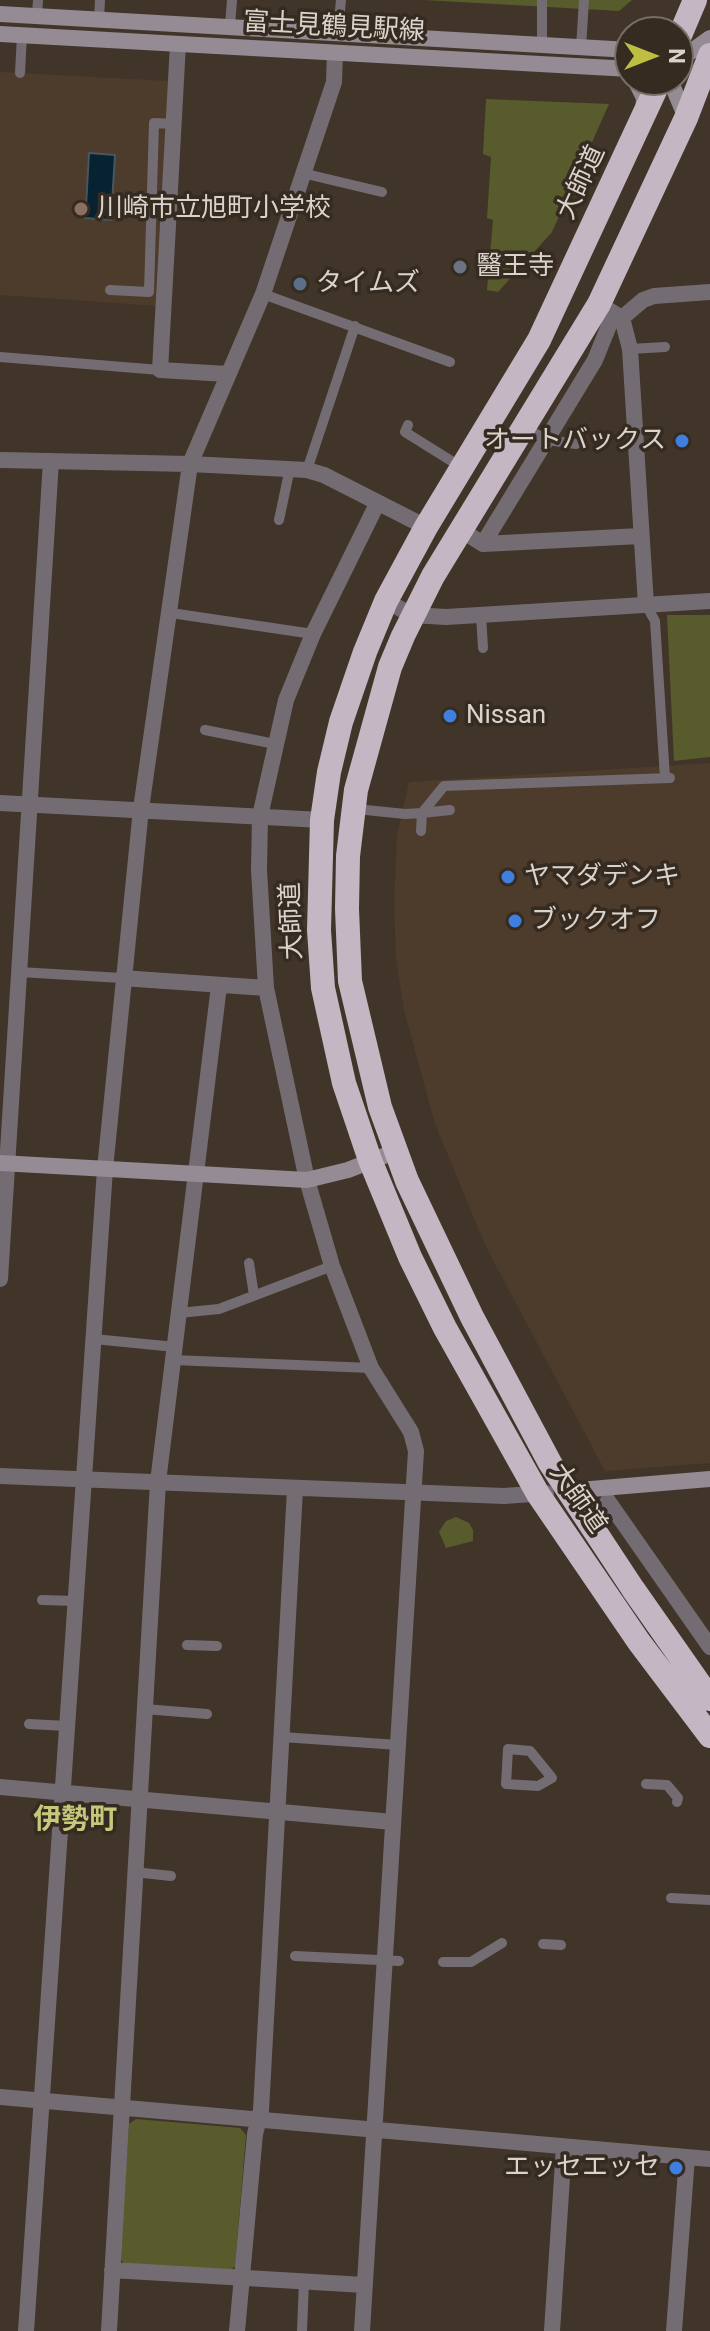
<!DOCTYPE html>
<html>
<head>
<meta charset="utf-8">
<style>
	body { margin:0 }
	#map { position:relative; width:710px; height:2331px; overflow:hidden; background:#413529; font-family:Roboto,sans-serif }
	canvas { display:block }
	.north { position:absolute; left:614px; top:16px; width:80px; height:80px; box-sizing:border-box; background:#362b20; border:2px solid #786e65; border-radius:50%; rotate:90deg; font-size:22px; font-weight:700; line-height:32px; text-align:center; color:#dad3cc }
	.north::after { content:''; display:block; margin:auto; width:28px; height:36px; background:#bebf42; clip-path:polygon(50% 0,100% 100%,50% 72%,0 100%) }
</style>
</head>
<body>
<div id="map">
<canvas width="710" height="2331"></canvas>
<div class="north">N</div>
</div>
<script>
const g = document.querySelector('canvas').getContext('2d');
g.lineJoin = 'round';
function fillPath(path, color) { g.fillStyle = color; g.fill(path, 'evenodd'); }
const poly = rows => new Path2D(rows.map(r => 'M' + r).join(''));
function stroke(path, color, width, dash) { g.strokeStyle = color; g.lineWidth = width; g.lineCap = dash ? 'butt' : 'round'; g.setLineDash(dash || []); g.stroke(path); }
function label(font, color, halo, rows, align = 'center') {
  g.font = font + ' Roboto,"Noto Sans JP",sans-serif'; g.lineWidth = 7; g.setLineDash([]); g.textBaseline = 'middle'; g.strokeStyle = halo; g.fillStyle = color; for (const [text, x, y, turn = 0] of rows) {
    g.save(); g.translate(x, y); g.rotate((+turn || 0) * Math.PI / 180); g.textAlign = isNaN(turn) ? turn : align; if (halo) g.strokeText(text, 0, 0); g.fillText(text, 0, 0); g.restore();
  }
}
fillPath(poly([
	[0,72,169,81,158,306,0,295],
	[710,763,710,1463,605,1471,486,1247,435,1124,404,1010,396,959,394,903,397,836,409,782]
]), '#4d3b2b');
fillPath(poly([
	[424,0,632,0,619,11],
	[486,99,609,104,552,232,498,292,487,290,493,220,487,218,491,157,483,154],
	[710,615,710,757,674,761,667,615],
	[456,1517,469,1523,473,1530,473,1541,446,1548,439,1532,446,1521],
	[136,2119,240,2128,246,2135,235,2266,230,2271,124,2264,120,2258,129,2124]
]), '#585c2c');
const water = poly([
	[89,153,115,155,111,220,85,218,83,215,83,207,86,206,89,153]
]);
fillPath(water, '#072230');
stroke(water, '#46575f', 2);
stroke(poly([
	[542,0,542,46],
	[37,16,38,0],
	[99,19,100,0],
	[230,26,232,0],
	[338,32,341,0],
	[581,48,584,0],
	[20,73,22,35],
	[302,173,382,192],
	[110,290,149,292,154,123,174,124],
	[263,294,450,362],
	[630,349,665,347],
	[0,357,160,370],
	[408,425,405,432,461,467],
	[525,428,547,440,576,444],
	[307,470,355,326],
	[279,520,290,468],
	[646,605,655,621,665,778],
	[171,613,313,634],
	[481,615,483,648],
	[205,730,275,744],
	[356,809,405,814,422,813,444,786,670,778],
	[421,831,422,813,450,810],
	[19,972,122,978],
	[249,1263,254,1295],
	[179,1313,219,1309,332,1266],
	[94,1339,175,1347],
	[173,1360,371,1368],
	[42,1600,76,1601],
	[187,1645,217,1646],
	[144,1709,207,1714],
	[29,1724,67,1726],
	[282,1737,398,1745],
	[508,1749,530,1751,552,1778,538,1786,506,1784,508,1749],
	[646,1784,667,1785,678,1798,677,1802],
	[134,1872,171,1876],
	[671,1898,710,1900],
	[543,1944,561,1945],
	[295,1956,399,1961],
	[443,1962,471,1962,502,1943],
	[302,2331,304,2282]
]), '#736d73', 10);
stroke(poly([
	[178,44,160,370,227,374],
	[599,304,622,318,630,349,646,605],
	[622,318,643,300,654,296,710,292],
	[0,460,190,464,307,470,324,475,426,527],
	[461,530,483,544,640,536],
	[486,539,595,360,610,323],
	[386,601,412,615,446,617,710,601],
	[0,803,322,820],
	[122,978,266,988],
	[0,1279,51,461],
	[0,1476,504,1496,546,1493],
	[608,1501,710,1647],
	[0,1787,393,1822],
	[0,2097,710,2159],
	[112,2270,364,2285],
	[26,2331,105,1169,141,809,190,464,263,294,334,82,335,53],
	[109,2331,158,1482,219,986],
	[237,2331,255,2134,261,2110,295,1489],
	[362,2331,416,1451,411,1432,371,1368,332,1266,307,1180,266,988,259,870,260,816,286,700,313,634,377,504],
	[552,2331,564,2147],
	[674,2331,687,2157]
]), '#736d73', 16);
stroke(poly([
	[0,14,630,50],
	[0,34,630,69],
	[678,61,710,38],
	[635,80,644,98,643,113],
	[670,80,686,118],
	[0,1163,307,1180,348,1170,394,1152],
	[567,1491,710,1479]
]), '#958b94', 16);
stroke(poly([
	[678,40,695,0],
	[710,55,686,118,599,304,433,576,403,636,390,667,356,790,348,856,347,909,350,981,380,1107,407,1181,472,1317,550,1463,633,1589,710,1699],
	[660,80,539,340,426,527,386,601,365,652,341,722,329,772,322,820,319,930,323,988,344,1083,370,1160,410,1257,445,1328,538,1494,639,1642,710,1736]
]), '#c5b6c4', 24);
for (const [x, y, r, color] of [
	[81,209,8,"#8d6e63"],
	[460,267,8,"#6b7280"],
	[300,284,8,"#5c6f8a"],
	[682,441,8,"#3f7fe0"],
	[450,716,8,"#3f7fe0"],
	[508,877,8,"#3f7fe0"],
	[515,921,8,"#3f7fe0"],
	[676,2168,8,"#3f7fe0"]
]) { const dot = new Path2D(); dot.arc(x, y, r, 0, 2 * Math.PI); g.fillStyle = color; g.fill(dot); stroke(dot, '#362b20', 3); }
label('26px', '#dad3cc', '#362b20', [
	["富士見鶴見駅線",334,28,3],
	["大師道",582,183,-65],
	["大師道",293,921,-92],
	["大師道",577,1499,55]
]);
label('26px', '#dad3cc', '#362b20', [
	["川崎市立旭町小学校",97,209],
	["醫王寺",476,267],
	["タイムズ",316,284],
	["オートバックス",666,441,"right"],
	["Nissan",466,716],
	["ヤマダデンキ",524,877],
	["ブックオフ",531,921],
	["エッセエッセ",660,2168,"right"]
], 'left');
label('bold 28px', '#c7c87b', '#362b20', [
	["伊勢町",75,1821]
]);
</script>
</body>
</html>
